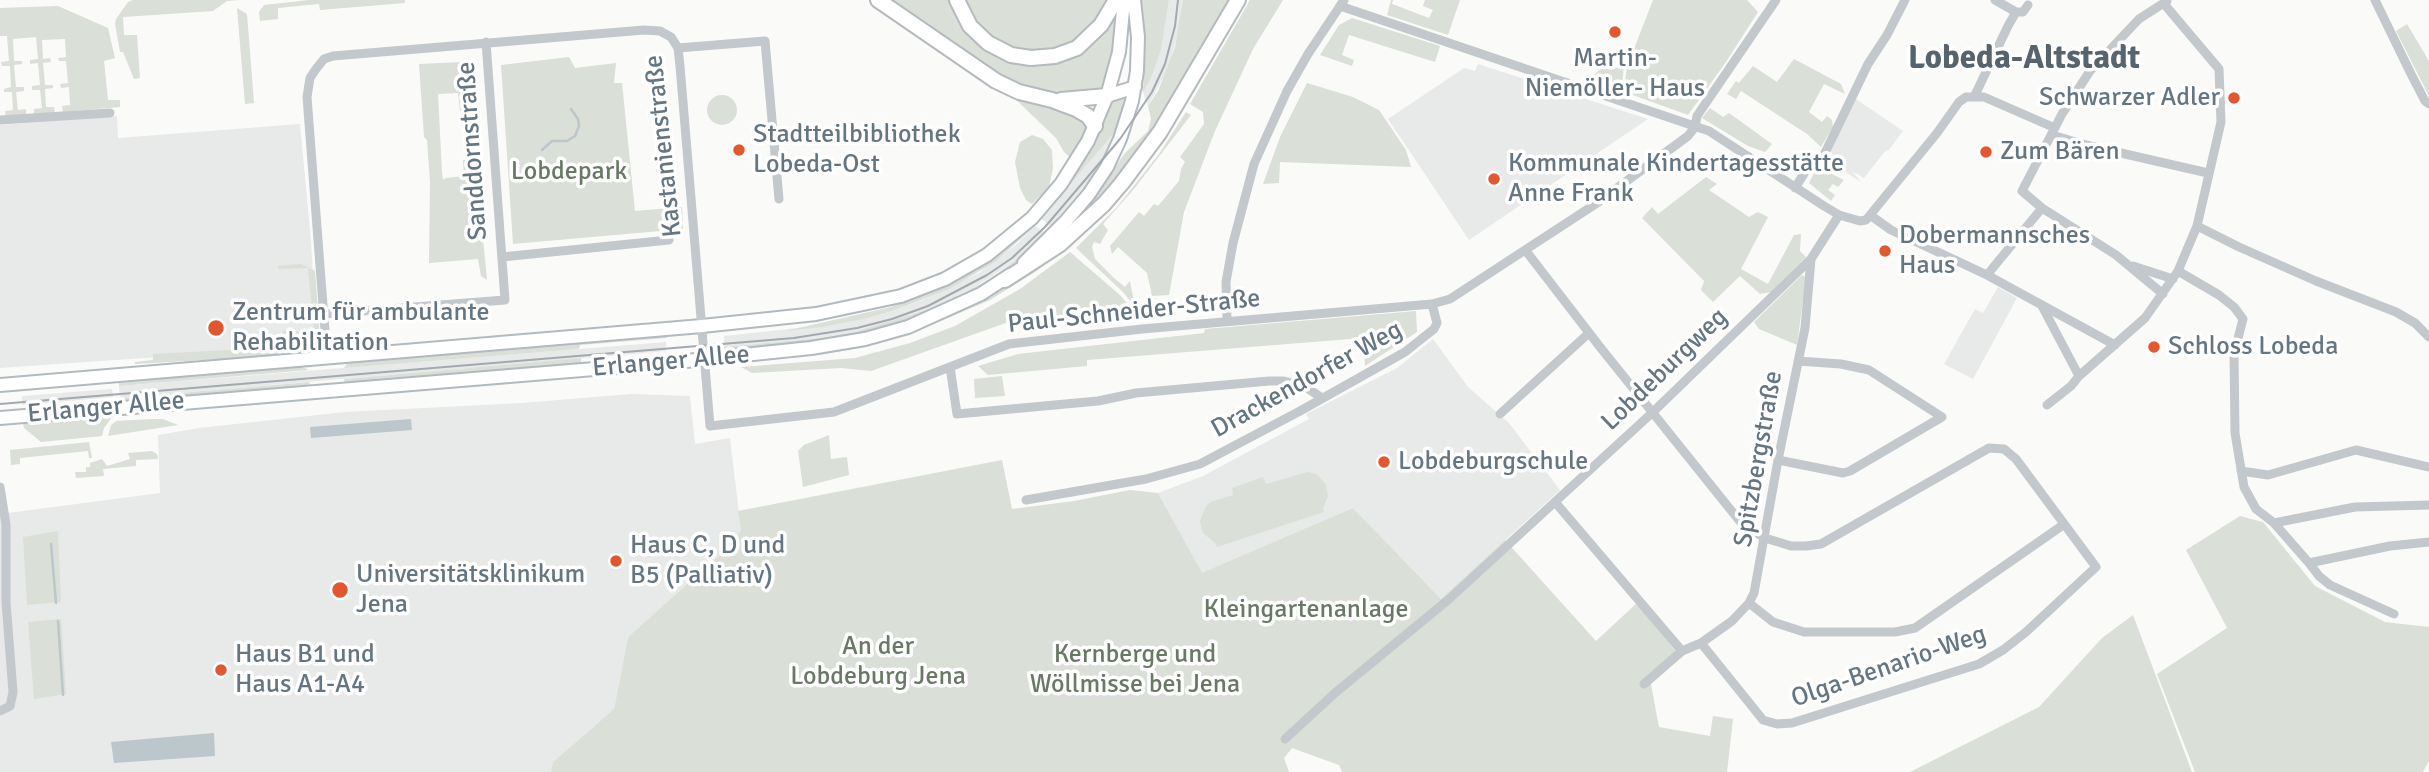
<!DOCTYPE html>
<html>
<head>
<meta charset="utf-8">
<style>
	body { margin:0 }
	canvas { display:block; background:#fafaf8 }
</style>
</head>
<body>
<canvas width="2429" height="772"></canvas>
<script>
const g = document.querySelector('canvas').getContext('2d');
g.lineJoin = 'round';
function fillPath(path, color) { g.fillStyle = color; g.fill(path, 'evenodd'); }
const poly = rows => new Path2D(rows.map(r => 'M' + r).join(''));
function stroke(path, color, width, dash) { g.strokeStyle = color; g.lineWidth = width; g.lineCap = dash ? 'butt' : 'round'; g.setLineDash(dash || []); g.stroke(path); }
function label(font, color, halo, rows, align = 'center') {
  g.font = font + ' Signika,sans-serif'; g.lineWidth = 7; g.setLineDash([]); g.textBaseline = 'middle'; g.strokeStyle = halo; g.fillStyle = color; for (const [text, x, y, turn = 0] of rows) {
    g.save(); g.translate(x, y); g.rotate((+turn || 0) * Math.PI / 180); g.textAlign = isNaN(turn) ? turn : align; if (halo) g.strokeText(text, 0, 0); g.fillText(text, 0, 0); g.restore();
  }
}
fillPath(poly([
	[1169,0,1183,0,1180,26,1168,68,1148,106,1143,93,1151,78,1161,50],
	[1478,64,1648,119,1469,240,1388,119,1464,68,1475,71],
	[1853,97,1903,131,1888,151,1886,150,1864,178,1852,171,1861,182,1839,168,1830,149],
	[117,116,118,138,300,124,311,241,317,346,0,368,0,125],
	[1119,127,1107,159,1096,173,1051,226,1041,219],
	[1035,226,1045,232,1012,263,972,289,927,310,854,332,821,338,724,347,724,336,843,323,892,311,924,299,979,273,1017,244],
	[1998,287,2017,298,1973,379,1944,364,1975,309,1983,313],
	[1433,339,1468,387,1509,423,1560,490,1441,599,1353,508,1202,574,1158,493,1203,476,1309,419,1306,414,1397,368],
	[666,342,666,351,120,398,119,386],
	[112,389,113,397,22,405,22,396],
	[631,394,690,396,695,444,730,438,741,530,733,543,628,637,614,709,553,762,551,772,0,772,0,514,160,493,158,435,199,428,345,412,522,403]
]), '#e8e9e9');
fillPath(poly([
	[133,0,241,0,227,1,213,11,123,17,124,35,137,35,140,78,134,79,123,52,120,52,115,24,116,19,128,2],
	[309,0,405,0,405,3,320,10,319,4,278,8,278,19,260,21,259,12,264,5],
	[885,0,949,0,959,23,983,50,1007,63,1024,66,1072,59,1090,48,1116,18,1111,57,1102,93,1069,95,1055,93,1005,81],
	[964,0,1109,0,1091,28,1074,44,1031,55,997,45,972,20],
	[1141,0,1169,0,1161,50,1151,78,1143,93,1144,54],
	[1183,0,1232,0,1169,107,1134,160,1083,217,1081,215,1125,153,1148,131,1151,119,1148,106,1158,91,1175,47],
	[1250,0,1283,0,1253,49,1215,131,1184,212,1169,295,1152,296,1147,273,1118,247,1112,254,1110,246,1139,212,1144,216,1154,204,1158,206,1179,181,1181,169,1185,162,1180,157,1204,124,1203,112,1190,104],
	[1391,0,1393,0,1392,4,1429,18,1433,10,1423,6,1425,0,1460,0,1448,35,1387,15],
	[1653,0,1747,0,1758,12,1726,62,1688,115,1627,93,1625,89,1627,83,1625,82,1627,67],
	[58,6,108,28,115,58,104,61,108,100,120,100,120,107,63,112,62,106,70,105,69,87,61,88,60,84,68,83,66,61,59,61,58,58,66,57,65,39,42,40,43,59,50,58,51,62,43,63,45,85,53,85,53,88,45,89,46,107,54,107,55,114,34,115,34,109,42,108,40,90,32,90,32,86,40,85,38,63,30,64,30,60,38,59,36,37,13,39,14,61,22,61,22,64,14,65,16,87,24,87,24,91,16,92,18,110,26,109,26,116,6,118,5,111,13,110,12,92,4,92,4,89,11,87,10,66,2,66,1,62,9,61,7,36,0,36,0,8],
	[237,8,247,14,254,103,245,104],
	[1352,18,1440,46,1435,62,1349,35,1342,55,1354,60,1352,66,1320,55,1339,25],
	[2407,24,2429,61,2429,96,2396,31],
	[569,57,575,68,616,63,614,83,622,83,635,211,682,207,683,229,513,244,501,65],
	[1794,59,1841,84,1845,94,1824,84,1809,112,1822,122,1827,116,1832,120,1833,127,1821,147,1807,134,1741,91,1736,99,1727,94,1736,81,1739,83,1753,66,1777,82],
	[462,62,465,111,460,111,458,93,438,94,442,172,443,180,446,178,464,176,463,160,469,160,472,199,480,208,487,280,481,276,478,259,429,263,430,182,427,140,424,137,419,64],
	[1624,67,1621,92,1588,81,1600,69],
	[1307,83,1353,97,1379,110,1406,150,1411,167,1280,162,1279,183,1263,184,1280,137],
	[1128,95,1119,127,1041,219,1039,218,1101,126,1111,100],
	'707 110a15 15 0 1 1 30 0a15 15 0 1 1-30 0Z',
	[1012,96,1077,113,1087,125,1085,136,1072,159,1064,152,1056,138],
	[1710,108,1723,117,1729,113,1772,144,1765,152,1748,146,1702,118],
	[1186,112,1191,115,1134,189,1103,224,1108,230,1100,244,1094,242,1092,247,1095,259,1115,279,1125,287,1130,281,1135,307,1123,292,1076,248,1117,207,1159,154],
	[1032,135,1043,139,1052,150,1053,168,1049,187,1032,204,1026,200,1020,188,1015,162,1020,142],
	[1820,168,1844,180,1838,187,1833,184,1828,190,1835,195,1831,201,1809,183,1814,173],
	[1706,177,1717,184,1709,190,1749,217,1758,212,1768,217,1741,269,1768,284,1794,235,1801,234,1800,251,1806,257,1771,292,1760,294,1740,276,1713,302,1701,290,1704,281,1642,218,1652,207,1658,214],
	[1033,225,1035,226,995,262,949,289,892,311,863,319,822,327,785,331,891,307,948,285,985,265],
	[1045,232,1048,235,1005,272,968,295,910,320,841,339,730,352,725,351,724,347,821,338,854,332,927,310,953,299,992,278,1012,263],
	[1057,252,1059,254,1035,272,990,300,913,333,859,348,825,354,742,362,742,360,913,331,954,314,991,297],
	[1070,252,1120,295,1132,309,1014,320,871,371,841,368,752,373,741,367,855,358,910,343,955,326,1020,289],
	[301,264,315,271,320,336,281,337,283,331,306,332,306,330,314,329,308,268,278,269,278,266],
	[1802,275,1806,277,1797,345,1759,329,1754,322],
	[1416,311,1417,332,1365,366,1363,338,1087,360,1087,366,988,375,978,366,1018,354,1204,333,1205,329],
	[666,335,667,338,580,345,579,349,344,368,348,362],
	[289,343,318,343,317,346,308,351,276,356,135,364,135,362,153,360,153,354,249,349],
	[581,358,581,363,345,384,344,379],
	[300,366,309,370,119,386,119,383],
	[1002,376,1005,396,975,398,974,379],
	[310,382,308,386,305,388,121,402,120,398],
	[113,416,104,428,102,436,41,442,24,428,23,423],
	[152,419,163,419,178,425,108,436,111,425,116,421],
	[829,435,831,459,847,457,849,475,803,487,798,451,804,445],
	[89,442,92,458,89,458,88,451,20,458,20,464,11,465,10,450],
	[152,451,157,454,158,459,136,460,136,466,103,469,104,476,76,478,75,472,86,472,86,467,90,467,90,463,102,459,107,466,130,459,128,453],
	[1002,460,1012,509,1074,501,1130,490,1158,493,1202,573,1353,508,1441,599,1505,540,1596,641,1637,603,1678,654,1649,674,1659,727,1710,736,1713,716,1733,719,1727,772,1342,772,1339,765,1292,748,1284,758,1289,772,551,772,553,762,614,709,628,637,733,543,741,530,738,511],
	[1308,472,1316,474,1325,483,1328,496,1323,508,1324,512,1217,547,1215,543,1203,533,1200,521,1205,508,1210,502,1233,495,1232,488,1263,477,1266,484],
	[2240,516,2263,522,2315,586,2385,622,2429,627,2429,761,2423,772,2195,772,2157,674,2227,628,2186,550],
	[58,531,61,602,27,605,23,537],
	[2133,615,2192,772,1910,772,2039,707,2102,638],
	[61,619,66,694,34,699,28,622]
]), '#dadfd7');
fillPath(poly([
	[411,419,412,430,311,438,310,427],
	[214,733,215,756,114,763,111,742]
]), '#bbc7cb');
stroke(poly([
	[542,150,552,141,567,141,575,136,579,126,578,119,571,109],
	[51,544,56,603],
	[58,621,63,695]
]), '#bbc7cb', 2.5);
const secondary = poly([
	[1107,96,1135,87],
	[1024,263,1066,221,1089,194,1107,167,1120,139,1132,101,1137,71,1138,37,1134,0],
	[0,385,702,326,816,314,901,296,945,279,987,255,1032,218,1061,184,1088,141,1107,96,1119,52,1124,0],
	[0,418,667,363,811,348,865,339,908,327,981,294,1010,275]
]);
const primary = poly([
	[878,0,996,81,1019,92,1052,100,1076,109,1088,116,1095,126],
	[957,0,970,26,988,43,1011,55,1031,58,1055,56,1077,48,1101,25,1116,0],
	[1061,100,1107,96],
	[1005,280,1059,245,1104,204,1122,183,1160,132,1238,0]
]);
stroke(secondary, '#b3babf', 16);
stroke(primary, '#b5babe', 18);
stroke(poly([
	[1995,0,2016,12],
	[2375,0,2412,76,2425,101,2429,104],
	[1340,6,1709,131,1824,206,1839,215,1860,221,1866,220,1937,133,1959,102,1966,97,1984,97,2055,128],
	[678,48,765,41,779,199],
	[1975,95,2008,26,2016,12,2023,12,2028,5],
	[0,120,110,113],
	[2052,135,2086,145,2208,173],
	[1795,188,1810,164,1822,158,1824,155,1868,64,1887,35,1905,0],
	[1870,215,1891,230,1987,275,2115,345],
	[2197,226,2239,247,2316,281,2396,312,2415,323,2429,337],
	[1526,251,1600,347,1742,524,1765,538,1791,546,1806,546,1821,544,1989,448,2004,449,2016,459,2096,567,2026,632,2003,650,1979,664,1792,723,1777,724,1763,720,1701,643],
	[502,257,669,240],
	[2133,266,2173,279],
	[2178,271,2219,295,2234,307,2243,319,2234,354,2235,433,2244,487,2256,509,2274,523,2355,507,2429,505],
	[1987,275,2042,208],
	[2163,294,2116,255,2042,208,2022,191,2062,114,2090,71,2139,19,2167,1],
	[2042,306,2079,376],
	[324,314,505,300,486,42],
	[1227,321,1226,282,1233,243,1254,164,1287,91,1308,54,1344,0],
	[327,357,307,97,310,78,316,69,324,59,333,56,644,30,660,31,671,37,678,48,680,66,710,426,834,412,1009,344,1142,329,1432,304,1450,299,1594,205,1688,136,1695,127,1697,116,1776,0],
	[950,367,957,414,1098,401,1136,393,1269,381,1284,381,1304,386,1322,398],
	[2047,405,2071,386,2079,376,2145,318,2178,271,2197,226,2221,122,2219,69,2165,5],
	[1500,414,1589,333],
	[1778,460,1843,473,1850,471,1942,417,1869,370,1841,364,1798,361],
	[2241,471,2268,475,2356,450,2429,467],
	[0,487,6,525,6,602,13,692,10,706,0,711],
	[1026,500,1146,479,1200,464,1300,411,1405,352,1434,329,1437,323,1432,304],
	[1555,502,1682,651],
	[2274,523,2309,563,2390,546,2429,542],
	[2309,563,2319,576,2330,585,2394,614],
	[1749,603,1773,622,1804,632,1895,632,1915,628,2063,525],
	[1644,684,1682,651,1701,643,1732,621,1749,603,1754,593,1778,460,1805,328,1811,259],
	[1285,739,1335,693,1448,600,1653,412,1811,259,1839,215]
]), '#c3c8cc', 9);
stroke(secondary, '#fff', 12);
stroke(primary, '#fff', 14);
stroke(poly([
	[0,404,794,338,857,328,892,319,928,306,987,275,1012,258,1045,227,1120,139,1152,92,1165,64,1175,26,1178,0]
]), '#a2aab0', 2);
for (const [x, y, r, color] of [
	[1615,32,7,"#e4572e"],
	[2234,98,7,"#e4572e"],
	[739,150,7,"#e4572e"],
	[1986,152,7,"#e4572e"],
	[1494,179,7,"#e4572e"],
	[1885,251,7,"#e4572e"],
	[216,328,9,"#e4572e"],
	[2154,347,7,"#e4572e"],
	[1384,462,7,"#e4572e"],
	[616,561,7,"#e4572e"],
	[340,590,9,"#e4572e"],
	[221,670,7,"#e4572e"]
]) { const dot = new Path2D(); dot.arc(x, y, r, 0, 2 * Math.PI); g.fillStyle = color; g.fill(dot); stroke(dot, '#fff', 2.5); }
label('26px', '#657683', '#fff', [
	["Martin-",1615,59,"center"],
	["Niemöller- Haus",1615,89,"center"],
	["Schwarzer Adler",2220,98,"right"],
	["Stadtteilbibliothek",753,135],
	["Lobeda-Ost",753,165],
	["Zum Bären",2000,152],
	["Kommunale Kindertagesstätte",1508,164],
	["Anne Frank",1508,194],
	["Dobermannsches",1899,236],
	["Haus",1899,266],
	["Zentrum für ambulante",232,313],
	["Rehabilitation",232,343],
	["Schloss Lobeda",2168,347],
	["Lobdeburgschule",1398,462],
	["Haus C, D und",630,546],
	["B5 (Palliativ)",630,576],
	["Universitätsklinikum",356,575],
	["Jena",356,605],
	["Haus B1 und",235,655],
	["Haus A1-A4",235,685]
], 'left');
label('26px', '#657683', '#fff', [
	["Kastanienstraße",664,146,-96],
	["Sanddornstraße",473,151,-94],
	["Paul-Schneider-Straße",1134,312,-6],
	["Erlanger Allee",671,362,-5],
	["Lobdeburgweg",1665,370,-44],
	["Drackendorfer Weg",1307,380,-29],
	["Erlanger Allee",106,408,-5],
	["Spitzbergstraße",1759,459,-80],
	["Olga-Benario-Weg",1889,667,-19]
]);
label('26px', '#687a64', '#fff', [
	["Lobdepark",569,172],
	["Kleingartenanlage",1306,610],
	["An der",878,647],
	["Lobdeburg Jena",878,677],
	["Kernberge und",1135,655],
	["Wöllmisse bei Jena",1135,685]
]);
label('bold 33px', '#57646e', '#fff', [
	["Lobeda-Altstadt",2024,59]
]);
</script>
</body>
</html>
